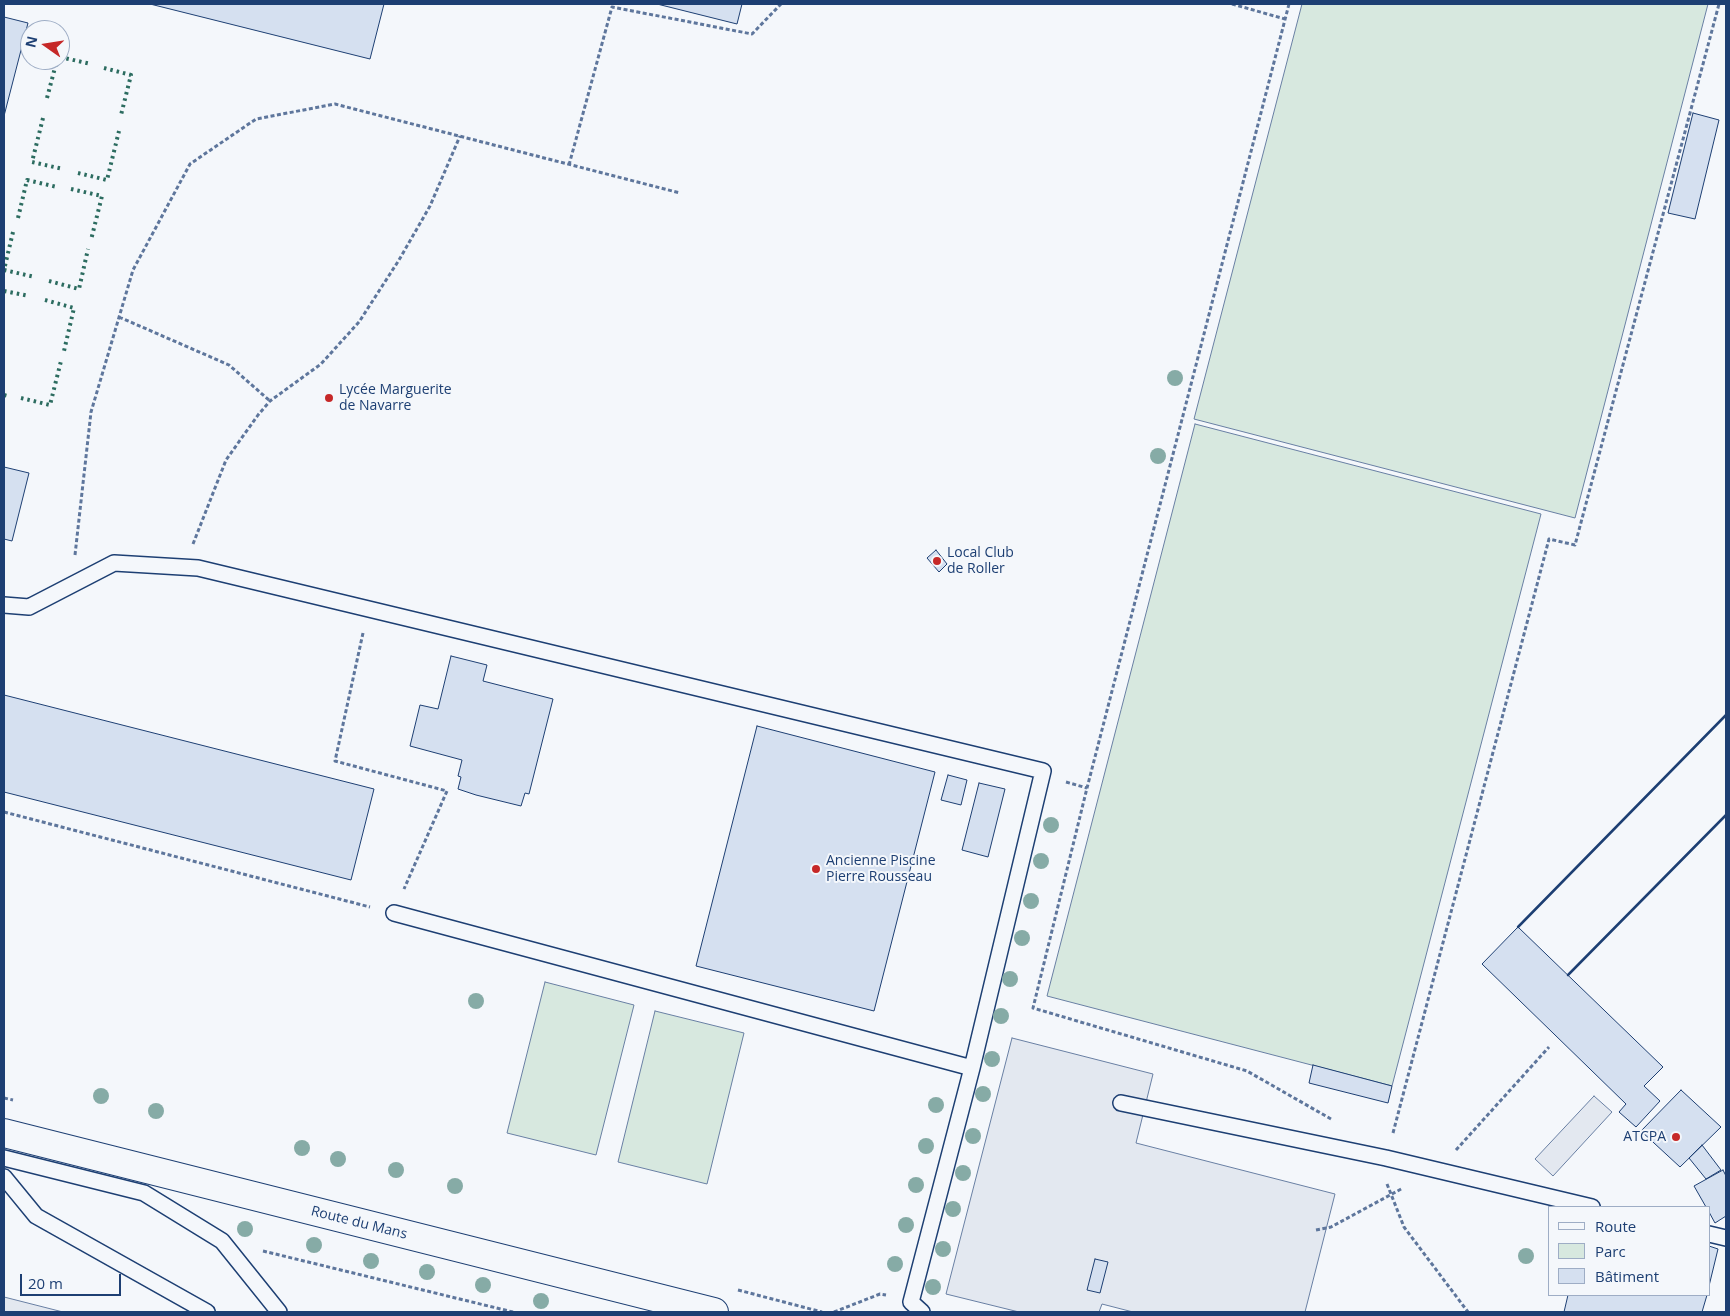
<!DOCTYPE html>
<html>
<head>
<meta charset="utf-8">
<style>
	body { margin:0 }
	#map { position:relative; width:1730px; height:1316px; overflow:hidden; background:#f4f7fb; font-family:"Open Sans",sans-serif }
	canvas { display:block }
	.frame { position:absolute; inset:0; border:5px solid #1d3f73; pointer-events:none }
	.legend { position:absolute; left:1548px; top:1206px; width:162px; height:90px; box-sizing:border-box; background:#f4f7fb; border:1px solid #9eadc5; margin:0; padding:6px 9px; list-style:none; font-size:15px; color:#1d3f73 }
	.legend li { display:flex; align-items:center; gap:10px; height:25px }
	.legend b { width:25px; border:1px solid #9eadc5 }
	.north { position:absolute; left:20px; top:20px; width:50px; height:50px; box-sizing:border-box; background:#f4f7fb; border:1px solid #9eadc5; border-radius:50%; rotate:283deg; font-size:14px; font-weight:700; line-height:20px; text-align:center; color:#1d3f73 }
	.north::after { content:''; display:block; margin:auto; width:18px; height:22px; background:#c62828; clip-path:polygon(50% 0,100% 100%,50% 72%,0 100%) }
	.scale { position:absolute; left:20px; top:1274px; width:101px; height:22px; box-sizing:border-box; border:2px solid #1d3f73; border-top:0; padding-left:6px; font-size:15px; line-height:18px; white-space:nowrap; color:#1d3f73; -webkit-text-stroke:4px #f4f7fb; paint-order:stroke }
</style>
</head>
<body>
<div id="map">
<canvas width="1730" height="1316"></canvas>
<div class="frame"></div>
<ul class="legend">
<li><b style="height:6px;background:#f4f7fb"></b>Route</li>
<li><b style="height:14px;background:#d7e8df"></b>Parc</li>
<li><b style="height:14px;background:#d5e0f0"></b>Bâtiment</li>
</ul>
<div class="north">N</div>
<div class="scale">20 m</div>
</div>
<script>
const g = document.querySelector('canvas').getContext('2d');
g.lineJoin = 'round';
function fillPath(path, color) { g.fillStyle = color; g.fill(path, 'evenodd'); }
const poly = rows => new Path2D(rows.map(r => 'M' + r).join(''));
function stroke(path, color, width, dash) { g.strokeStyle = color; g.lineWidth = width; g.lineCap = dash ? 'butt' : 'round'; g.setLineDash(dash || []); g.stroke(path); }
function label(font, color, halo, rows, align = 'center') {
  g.font = font + ' "Open Sans",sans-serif'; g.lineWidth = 4; g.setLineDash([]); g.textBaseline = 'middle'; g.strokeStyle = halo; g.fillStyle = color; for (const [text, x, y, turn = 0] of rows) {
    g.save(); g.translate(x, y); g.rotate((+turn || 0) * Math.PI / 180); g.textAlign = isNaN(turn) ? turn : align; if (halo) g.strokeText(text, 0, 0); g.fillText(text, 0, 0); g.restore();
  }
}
const green = poly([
	[1302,4,1708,4,1575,518,1194,419,1302,4],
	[1195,424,1541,514,1392,1086,1047,996,1195,424],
	[545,982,634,1005,596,1155,507,1133,545,982],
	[655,1011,744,1033,707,1184,618,1162,655,1011]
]);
fillPath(green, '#d7e8df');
stroke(green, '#687fa3', 1);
const parking = poly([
	[1012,1038,1153,1074,1136,1143,1335,1194,1305,1312,1133,1312,1102,1304,1099,1312,1019,1312,946,1294,1012,1038],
	[1594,1096,1612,1112,1553,1176,1535,1159,1594,1096],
	[4,1297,63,1312,4,1312,4,1297]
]);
fillPath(parking, '#e3e8f0');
stroke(parking, '#687fa3', 1);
const building = poly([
	[150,4,384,4,370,59,150,4],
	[657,4,742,4,737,24,657,4],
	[4,17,28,23,4,116,4,17],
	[1693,113,1719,120,1695,219,1668,213,1693,113],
	[4,467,29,473,12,541,4,539,4,467],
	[936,550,947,564,939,572,927,558,936,550],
	[451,656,487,665,483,681,553,699,529,794,525,793,521,806,476,795,458,789,461,777,458,776,462,760,410,746,420,705,438,709,451,656],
	[4,695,374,789,351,880,4,792,4,695],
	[757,726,935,772,874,1011,696,966,757,726],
	[948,775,967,780,961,805,941,800,948,775],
	[979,783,1005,789,988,857,962,850,979,783],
	[1518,927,1663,1067,1644,1086,1660,1101,1636,1127,1619,1112,1626,1104,1482,964,1518,927],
	[1313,1065,1392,1086,1388,1103,1309,1083,1313,1065],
	[1681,1090,1721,1127,1680,1167,1641,1131,1681,1090],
	[1702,1145,1721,1170,1706,1179,1689,1158,1702,1145],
	[1723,1170,1726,1176,1726,1216,1715,1223,1709,1212,1709,1207,1706,1207,1694,1186,1723,1170],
	[1709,1246,1718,1249,1709,1286,1709,1246],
	[1095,1259,1108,1262,1100,1293,1087,1290,1095,1259],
	[1568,1295,1707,1295,1702,1312,1564,1312,1568,1295]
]);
fillPath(building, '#d5e0f0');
stroke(building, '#1d3f73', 1);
const lane = poly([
	[4,605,29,607,114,563,198,568,1043,771,972,1068,911,1302,922,1312],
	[394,913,972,1068],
	[1121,1103,1386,1158,1592,1207],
	[4,1158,144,1193,222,1241,279,1312],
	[4,1177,36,1216,207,1312],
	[1709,1234,1726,1238]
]);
const primary = poly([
	[4,1133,714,1312]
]);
stroke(lane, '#1d3f73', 18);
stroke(primary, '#1d3f73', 30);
stroke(poly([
	[1232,4,1285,19],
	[1289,4,1087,788,1033,1008,1247,1071,1331,1119],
	[569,165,612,7,752,34,781,4],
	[119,317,229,365,270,401],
	[193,544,226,460,258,415,270,401,321,364,359,322,399,260,430,206,460,136],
	[75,555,91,412,133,270,190,164,256,119,335,104,680,193],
	[363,633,335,761,447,791,404,889],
	[1066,782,1087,788],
	[4,812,370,907],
	[4,1098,13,1100],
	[1393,1133,1549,539,1575,545,1719,4],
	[1456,1150,1549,1047],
	[1387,1184,1404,1227,1468,1312],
	[1316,1230,1331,1227,1403,1188],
	[263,1251,513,1312],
	[738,1290,822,1312],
	[834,1312,880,1294,886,1295]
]), '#5e769c', 3, [4, 2.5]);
stroke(lane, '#f4f7fb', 15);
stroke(primary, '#f4f7fb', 28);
stroke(poly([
	[60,57,91,64],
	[104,68,131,75,121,115],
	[47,98,57,60],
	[43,118,32,162,63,169],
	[78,173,107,180,119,131],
	[71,189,102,196,91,240],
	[18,218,27,180,57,187],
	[13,232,4,270,35,277],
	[49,281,79,289,88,249],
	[4,291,29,296],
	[45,300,74,308,64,351],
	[4,395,8,396],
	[21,398,50,405,61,361]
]), '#2c6c60', 4, [2.5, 4]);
stroke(poly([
	[1518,927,1726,715],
	[1568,975,1726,815]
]), '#1d3f73', 2.5);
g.fillStyle = '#86aba6';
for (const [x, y] of [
	[1175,378],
	[1158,456],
	[1051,825],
	[1041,861],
	[1031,901],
	[1022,938],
	[1010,979],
	[476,1001],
	[1001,1016],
	[992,1059],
	[983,1094],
	[101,1096],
	[936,1105],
	[156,1111],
	[973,1136],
	[926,1146],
	[302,1148],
	[338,1159],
	[396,1170],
	[963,1173],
	[916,1185],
	[455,1186],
	[953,1209],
	[906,1225],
	[245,1229],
	[314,1245],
	[943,1249],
	[1526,1256],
	[371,1261],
	[895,1264],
	[427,1272],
	[483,1285],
	[933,1287],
	[541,1301]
]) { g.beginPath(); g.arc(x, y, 8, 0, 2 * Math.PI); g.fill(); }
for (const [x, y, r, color] of [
	[329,398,5,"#c62828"],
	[937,561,5,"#c62828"],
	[816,869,5,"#c62828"],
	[1676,1137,5,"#c62828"]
]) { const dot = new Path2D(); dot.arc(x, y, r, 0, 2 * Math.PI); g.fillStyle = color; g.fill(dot); stroke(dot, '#f4f7fb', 2); }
label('14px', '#1d3f73', '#f4f7fb', [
	["Lycée Marguerite",339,390],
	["de Navarre",339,406],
	["Local Club",947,553],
	["de Roller",947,569],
	["Ancienne Piscine",826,861],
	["Pierre Rousseau",826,877],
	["ATCPA",1666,1137,"right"]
], 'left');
label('14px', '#1d3f73', '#f4f7fb', [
	["Route du Mans",359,1223,14]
]);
</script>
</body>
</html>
